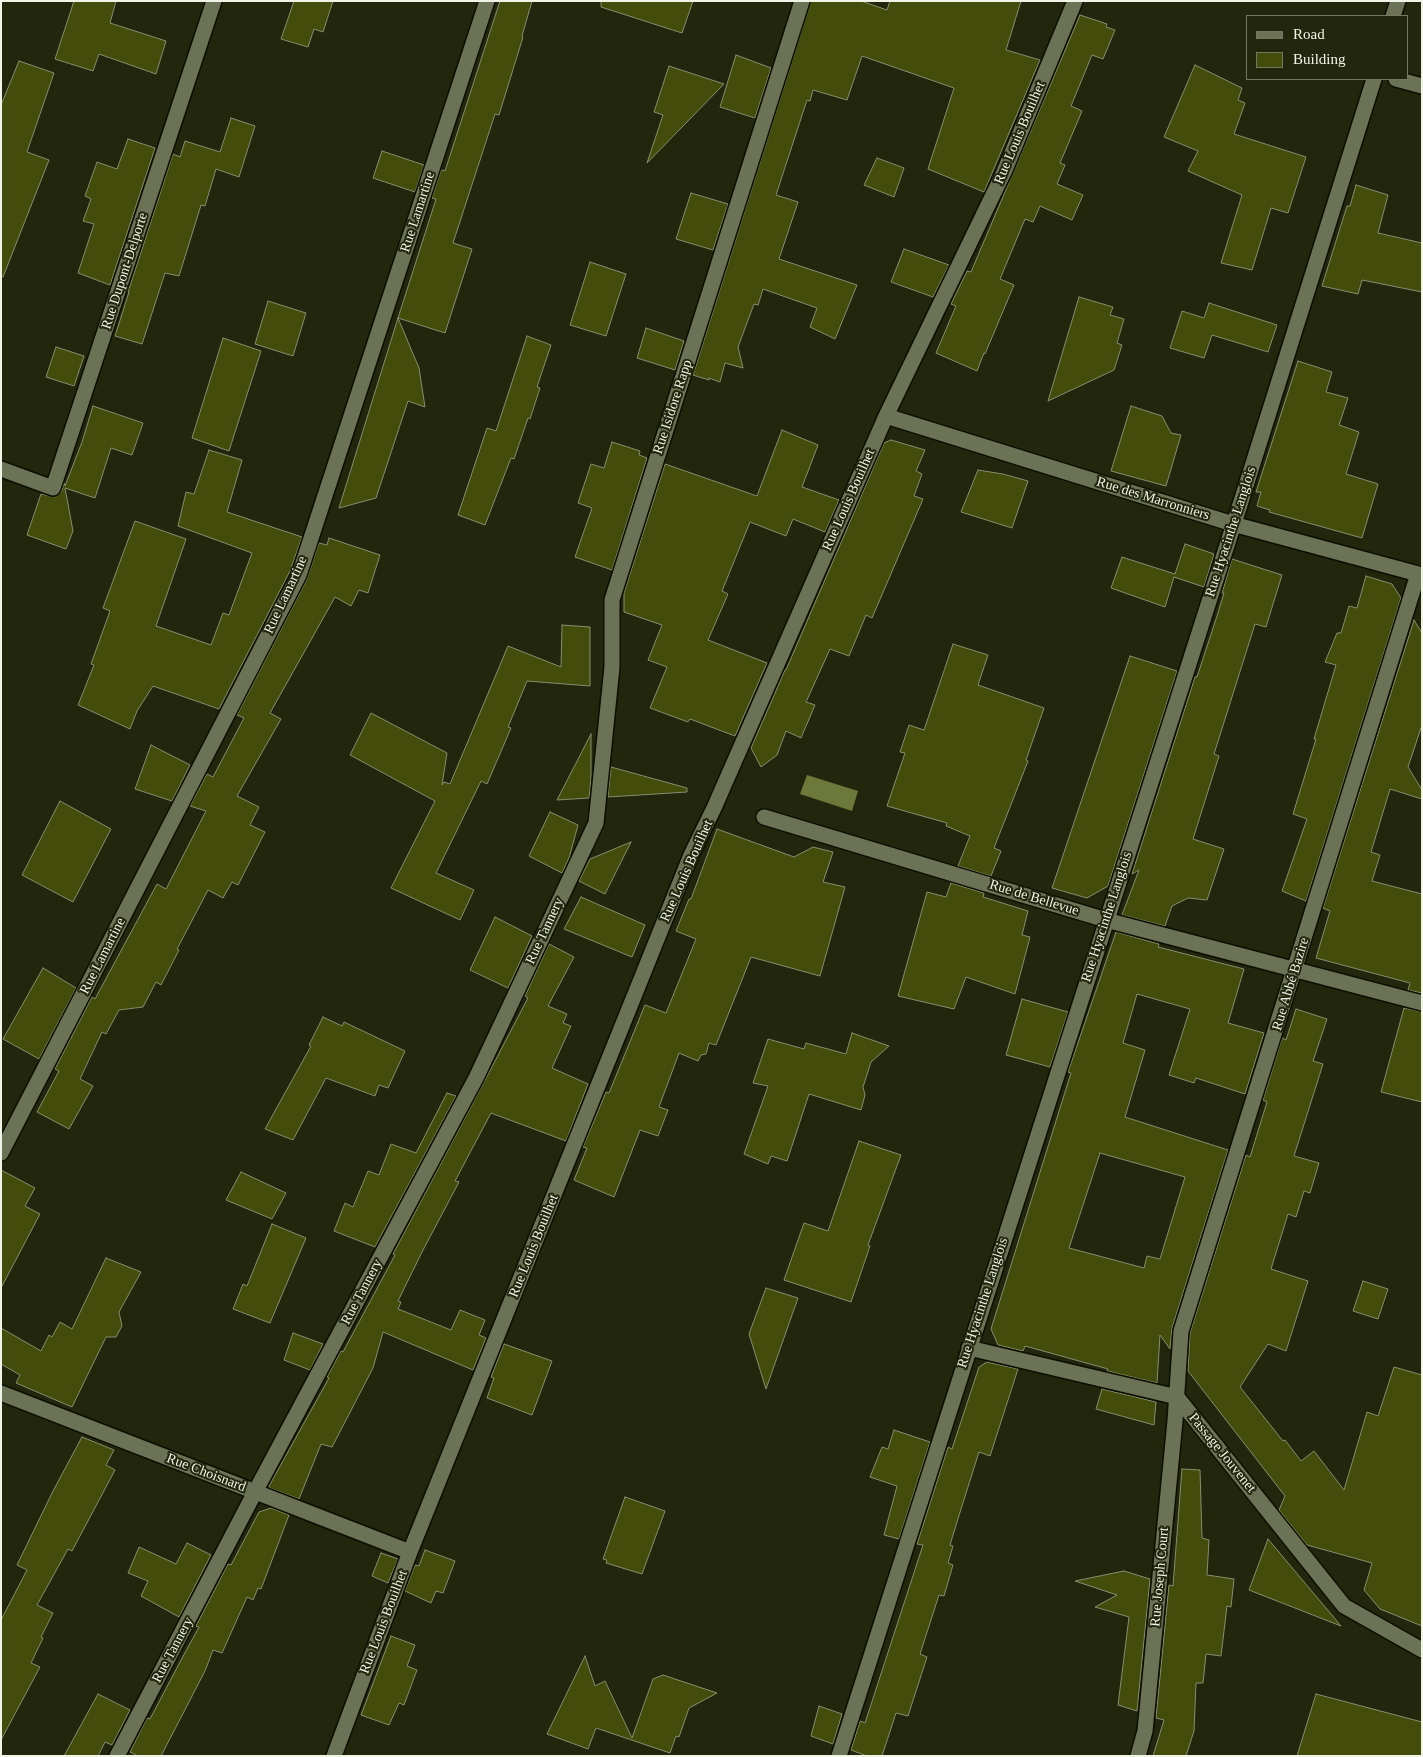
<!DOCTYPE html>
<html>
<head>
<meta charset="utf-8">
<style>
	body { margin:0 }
	#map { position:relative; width:1423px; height:1757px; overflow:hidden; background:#21260d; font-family:"Times New Roman",serif }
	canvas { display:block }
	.frame { position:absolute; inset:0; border:2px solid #f0f4e5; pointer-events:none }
	.legend { position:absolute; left:1246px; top:15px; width:162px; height:65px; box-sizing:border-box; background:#21260d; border:1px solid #747863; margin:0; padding:6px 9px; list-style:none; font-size:15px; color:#f0f4e5 }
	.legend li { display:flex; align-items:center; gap:10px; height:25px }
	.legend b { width:25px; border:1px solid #747863 }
</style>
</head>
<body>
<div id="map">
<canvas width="1423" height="1757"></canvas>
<div class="frame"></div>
<ul class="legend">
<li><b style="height:6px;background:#6c7256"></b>Road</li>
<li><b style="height:14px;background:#434c0a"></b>Building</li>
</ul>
</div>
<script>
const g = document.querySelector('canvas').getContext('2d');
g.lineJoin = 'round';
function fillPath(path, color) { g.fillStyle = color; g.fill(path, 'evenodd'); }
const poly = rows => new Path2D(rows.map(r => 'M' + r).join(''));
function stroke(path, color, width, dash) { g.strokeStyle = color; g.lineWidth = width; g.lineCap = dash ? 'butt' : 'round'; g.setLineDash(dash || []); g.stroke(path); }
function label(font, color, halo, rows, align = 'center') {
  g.font = font + ' "Times New Roman",serif'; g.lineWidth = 4; g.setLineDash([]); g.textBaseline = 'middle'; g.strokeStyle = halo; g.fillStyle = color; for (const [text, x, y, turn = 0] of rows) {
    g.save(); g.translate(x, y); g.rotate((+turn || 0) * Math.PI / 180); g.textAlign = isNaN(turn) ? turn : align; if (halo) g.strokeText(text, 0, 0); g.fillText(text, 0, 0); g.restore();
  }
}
fillPath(poly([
	[807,775,858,791,852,811,800,794]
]), '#6d783b');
const building = poly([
	[74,1,116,1,110,23,166,41,156,74,99,54,93,71,55,59,74,1],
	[294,1,333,1,323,32,314,29,308,47,281,39,294,1],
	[500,1,532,1,522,36,523,37,499,115,495,114,453,243,472,249,445,333,398,318,436,199,432,198,441,170,445,171,500,1],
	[601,1,693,1,682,33,601,7,601,1],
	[811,1,861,1,887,10,890,1,1021,1,1006,50,1040,60,984,192,928,169,954,88,862,56,847,100,813,90,810,101,807,100,776,195,798,202,779,259,857,285,835,339,810,327,817,308,763,289,758,305,754,304,738,347,743,368,725,363,720,382,709,378,709,380,693,375,811,1],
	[1080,15,1107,24,1106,27,1115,30,1103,59,1092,55,1071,106,1082,111,1060,163,1065,165,1057,184,1083,195,1072,220,1040,206,1033,222,1025,219,1000,279,1014,285,985,354,984,353,977,371,936,353,956,306,951,304,967,271,971,272,1080,15],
	[736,55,771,68,755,118,720,107,736,55],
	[19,61,54,73,27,152,49,160,3,277,1,276,1,105,19,61],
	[1195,65,1242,88,1238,100,1245,103,1234,134,1306,157,1288,213,1271,208,1252,270,1221,263,1242,195,1188,171,1198,151,1164,137,1195,65],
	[669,66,724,84,647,163,663,115,654,112,669,66],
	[231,118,255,126,239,177,216,169,205,206,201,205,179,276,165,273,142,344,115,336,129,292,128,292,173,154,180,157,185,141,220,152,231,118],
	[128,139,155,148,110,285,78,273,94,224,83,221,91,199,85,196,97,162,117,169,128,139],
	[382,151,424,165,415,192,373,178,382,151],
	[877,158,904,168,894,197,864,185,877,158],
	[1356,185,1388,195,1378,233,1422,243,1422,292,1362,280,1358,294,1322,286,1347,206,1350,206,1356,185],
	[691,193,728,204,713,250,676,239,691,193],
	[904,249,949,265,933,297,891,282,904,249],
	[590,262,626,274,606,336,570,325,590,262],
	[1079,297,1113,307,1110,315,1124,319,1117,343,1122,345,1114,370,1048,401,1079,297],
	[268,301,306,313,293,356,255,344,268,301],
	[1209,303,1277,325,1268,352,1212,335,1204,358,1170,348,1182,311,1204,318,1209,303],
	[398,318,419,368,425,407,408,401,376,498,339,508,398,318],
	[646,328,684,341,675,370,637,358,646,328],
	[527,336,551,345,537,387,540,388,530,419,528,418,514,459,511,458,485,525,458,515,487,428,496,431,527,336],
	[223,338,261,351,229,451,192,438,223,338],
	[56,347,84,356,74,386,46,377,56,347],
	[1298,361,1332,372,1326,392,1348,398,1339,425,1359,432,1346,474,1378,484,1362,538,1269,512,1270,510,1257,506,1261,492,1256,492,1298,361],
	[93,406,143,423,132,455,111,448,95,498,65,488,73,531,66,549,27,535,41,494,55,497,62,491,64,483,65,486,82,442,93,406],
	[1131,406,1162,416,1171,433,1181,435,1166,486,1111,471,1131,406],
	[782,430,818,445,802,487,839,500,825,532,793,519,786,536,750,522,722,591,728,594,708,640,767,663,735,736,690,719,688,722,650,708,667,667,648,660,662,625,624,612,624,593,665,464,757,496,782,430],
	[891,440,925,450,916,471,922,474,914,496,923,499,872,618,866,615,849,656,830,649,806,702,815,705,801,738,786,731,777,755,761,767,751,748,785,670,786,670,884,443,891,440],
	[612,442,640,451,639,455,647,458,612,570,575,557,592,508,578,503,591,464,604,468,612,442],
	[209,450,242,460,227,512,302,537,290,571,219,709,153,686,137,711,130,729,78,705,94,665,91,664,110,611,103,608,135,521,186,539,156,626,211,645,223,613,229,615,252,553,178,526,186,492,194,494,209,450],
	[978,470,1003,474,1028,481,1012,528,961,512,978,470],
	[329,538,380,555,368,593,359,590,351,606,335,597,270,713,281,719,237,796,259,807,250,825,265,832,238,885,232,882,223,898,208,890,177,949,179,950,161,985,156,982,143,1007,119,1010,106,1034,102,1032,80,1079,93,1086,69,1129,37,1112,59,1071,55,1069,92,997,95,999,157,884,166,889,206,811,190,806,207,774,213,777,244,718,237,715,307,579,319,543,327,545,329,538],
	[1185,544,1214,554,1204,587,1174,577,1165,607,1111,588,1122,557,1175,574,1185,544],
	[1232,559,1282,575,1266,627,1255,624,1214,754,1219,756,1193,839,1224,849,1207,900,1188,898,1172,906,1165,926,1122,915,1139,870,1132,874,1195,677,1197,677,1218,613,1224,593,1222,593,1232,559],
	[1366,576,1392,584,1401,598,1306,901,1282,891,1307,819,1293,814,1316,739,1314,739,1336,665,1325,662,1337,633,1341,633,1349,606,1357,608,1366,576],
	[1414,620,1422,633,1422,725,1408,767,1422,790,1422,799,1390,789,1371,852,1380,855,1372,881,1422,894,1422,993,1408,990,1410,983,1316,958,1330,911,1323,908,1414,620],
	[562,625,590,627,590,686,527,681,508,727,511,728,487,784,481,781,436,873,474,890,460,920,391,888,435,801,350,755,371,713,447,753,442,785,444,782,450,784,508,646,561,667,562,625],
	[953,644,988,655,978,685,1044,708,1026,760,1028,761,994,848,1001,851,991,876,958,866,970,836,946,826,947,823,887,806,905,753,900,752,909,725,924,730,953,644],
	[1130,656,1177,671,1108,886,1087,898,1052,888,1130,656],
	[591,734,591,779,589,798,557,800,591,734],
	[151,745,190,765,172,801,135,789,151,745],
	[611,767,687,788,687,792,608,797,611,767],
	[60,801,111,829,73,902,22,875,60,801],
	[550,812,578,825,569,858,562,873,529,856,550,812],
	[717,829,794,857,813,847,833,852,823,882,845,887,820,976,751,957,716,1045,709,1043,706,1054,701,1055,698,1061,679,1053,659,1107,668,1110,658,1136,640,1130,614,1197,574,1180,587,1148,583,1147,606,1092,609,1093,645,1005,666,1013,696,939,676,931,689,899,691,899,717,829],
	[631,842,605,894,579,881,590,859,631,842],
	[951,883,984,893,983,897,1028,911,1022,935,1030,937,1015,994,966,977,954,1009,898,996,927,892,946,897,951,883],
	[581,897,645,925,632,957,564,929,581,897],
	[495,917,532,936,508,988,470,970,495,917],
	[1116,932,1159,944,1158,947,1244,969,1228,1023,1264,1033,1245,1094,1196,1078,1194,1083,1169,1075,1190,1009,1137,994,1123,1043,1145,1050,1125,1117,1228,1150,1172,1328,1170,1349,1160,1335,1157,1383,1107,1371,1108,1369,1025,1346,1023,1351,998,1345,991,1329,1071,1073,1068,1072,1116,932],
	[1100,1153,1185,1177,1160,1259,1147,1256,1144,1268,1069,1248,1100,1153],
	[549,944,574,957,548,1006,567,1014,563,1023,571,1026,552,1068,588,1084,566,1141,491,1113,455,1181,459,1182,422,1252,398,1301,401,1302,398,1309,451,1330,460,1310,485,1320,479,1335,486,1338,473,1370,383,1332,373,1368,332,1447,321,1444,299,1499,270,1488,269,1486,329,1378,327,1377,341,1351,343,1352,395,1255,393,1254,484,1082,528,998,525,996,549,944],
	[43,968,76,988,39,1059,3,1039,43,968],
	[1022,999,1068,1012,1050,1067,1006,1055,1022,999],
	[1404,1008,1422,1012,1422,1102,1381,1092,1404,1008],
	[1296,1009,1327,1019,1313,1061,1323,1064,1294,1156,1319,1163,1310,1193,1304,1191,1296,1217,1288,1214,1271,1269,1308,1281,1286,1351,1268,1344,1240,1387,1283,1441,1285,1440,1301,1461,1314,1451,1344,1490,1367,1412,1378,1416,1394,1367,1422,1375,1422,1626,1380,1609,1364,1590,1372,1563,1307,1545,1279,1510,1285,1496,1188,1371,1190,1333,1246,1155,1250,1157,1267,1102,1263,1100,1282,1038,1286,1040,1296,1009],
	[323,1017,342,1026,344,1022,405,1051,388,1088,379,1085,375,1096,326,1078,293,1140,265,1129,311,1046,309,1045,323,1017],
	[852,1033,889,1046,871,1062,863,1087,865,1095,861,1110,809,1094,787,1161,771,1156,768,1164,744,1154,768,1086,753,1083,768,1039,804,1049,806,1043,846,1054,852,1033],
	[447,1093,456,1096,375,1247,334,1231,345,1203,353,1207,368,1171,379,1175,391,1144,416,1153,447,1093],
	[859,1141,901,1155,868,1245,870,1246,851,1302,784,1280,804,1223,828,1231,859,1141],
	[1,1170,35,1188,25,1206,40,1214,1,1288,1,1170],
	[241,1172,286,1193,272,1219,226,1200,241,1172],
	[272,1224,306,1238,270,1323,233,1309,243,1284,247,1286,272,1224],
	[106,1258,141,1272,119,1312,122,1326,116,1337,106,1337,72,1407,16,1383,20,1375,1,1364,1,1328,41,1351,49,1335,52,1337,60,1322,72,1329,106,1258],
	[1363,1281,1388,1289,1378,1319,1353,1311,1363,1281],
	[766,1288,798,1298,766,1389,749,1334,766,1288],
	[293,1333,323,1344,310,1370,284,1360,293,1333],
	[504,1344,552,1361,532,1415,487,1398,494,1378,491,1377,504,1344],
	[987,1362,1018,1369,990,1456,979,1452,961,1509,950,1545,953,1546,948,1563,953,1565,944,1596,939,1595,920,1654,927,1657,908,1716,896,1713,882,1756,867,1756,851,1750,860,1721,865,1723,923,1545,917,1544,948,1447,952,1449,979,1367,987,1362],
	[1102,1389,1156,1402,1154,1425,1096,1409,1102,1389],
	[894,1430,930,1442,899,1539,884,1535,897,1486,870,1477,882,1447,888,1449,894,1430],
	[82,1437,114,1450,106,1465,115,1470,72,1551,68,1549,37,1605,53,1613,41,1637,43,1638,31,1663,40,1667,1,1740,1,1620,27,1570,17,1565,53,1491,82,1437],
	[1182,1469,1200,1470,1202,1538,1209,1540,1207,1575,1234,1579,1231,1607,1227,1606,1221,1656,1206,1654,1203,1683,1196,1683,1194,1731,1186,1756,1153,1756,1164,1720,1156,1718,1169,1585,1173,1586,1182,1469],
	[625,1497,665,1511,642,1574,606,1563,607,1560,603,1559,625,1497],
	[271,1508,289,1515,261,1589,258,1588,253,1600,247,1597,222,1653,213,1650,205,1671,161,1756,138,1756,130,1752,147,1718,150,1719,180,1662,199,1627,196,1626,228,1564,231,1565,259,1512,271,1508],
	[1268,1539,1341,1626,1249,1590,1268,1539],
	[187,1543,211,1555,179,1617,141,1596,148,1581,128,1573,139,1547,176,1564,187,1543],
	[425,1550,455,1561,443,1593,436,1591,431,1603,405,1591,415,1565,419,1566,425,1550],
	[381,1553,398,1559,388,1583,372,1576,381,1553],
	[1124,1571,1150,1579,1137,1711,1118,1705,1129,1617,1095,1607,1117,1595,1075,1581,1124,1571],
	[391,1636,415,1645,407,1666,417,1670,404,1705,399,1703,389,1725,361,1715,391,1636],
	[585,1656,595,1686,605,1681,632,1738,653,1679,663,1675,717,1693,689,1708,679,1737,676,1736,670,1753,596,1728,588,1749,547,1734,585,1656],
	[98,1694,130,1710,112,1745,105,1742,98,1756,64,1756,98,1694],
	[1316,1694,1422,1722,1422,1756,1297,1756,1316,1694],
	[819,1706,842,1714,833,1744,811,1736,819,1706]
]);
fillPath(building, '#434c0a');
stroke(building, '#878e71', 1);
const minor = poly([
	[1393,16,1398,1],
	[1396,79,1422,86],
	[886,416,1233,524,1422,575],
	[1,469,53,488,214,1],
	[764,817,1106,920,1422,1003],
	[1,1153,299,575,487,1],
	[969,1348,1177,1397,1344,1606,1422,1650],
	[1,1393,410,1552],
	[117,1756,255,1492,476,1078,596,823,612,667,612,600,802,1],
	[334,1756,410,1552,691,855,714,808,886,416,1004,172,1075,1],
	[839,1756,1238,511,1374,79],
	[1138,1756,1145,1731,1175,1421,1181,1331,1418,574]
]);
stroke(minor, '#0b0f00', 18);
stroke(minor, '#6c7256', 15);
label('14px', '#f0f4e5', '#21260d', [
	["Rue Louis Bouilhet",1020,133,-67],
	["Rue Lamartine",418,212,-72],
	["Rue Dupont-Delporte",125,271,-72],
	["Rue Isidore Rapp",673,407,-72],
	["Rue des Marronniers",1153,499,17],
	["Rue Louis Bouilhet",849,500,-66],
	["Rue Hyacinthe Langlois",1231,532,-72],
	["Rue Lamartine",286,595,-65],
	["Rue Louis Bouilhet",687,871,-66],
	["Rue de Bellevue",1034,898,17],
	["Rue Hyacinthe Langlois",1107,917,-72],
	["Rue Tannery",545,931,-65],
	["Rue Lamartine",103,956,-63],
	["Rue Abbé Bazire",1291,984,-73],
	["Rue Louis Bouilhet",534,1246,-68],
	["Rue Tannery",362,1292,-62],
	["Rue Hyacinthe Langlois",983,1303,-72],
	["Passage Jouvenet",1222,1453,51],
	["Rue Choisnard",206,1473,21],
	["Rue Joseph Court",1160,1577,-85],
	["Rue Louis Bouilhet",384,1622,-69],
	["Rue Tannery",173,1650,-62]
]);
</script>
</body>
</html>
